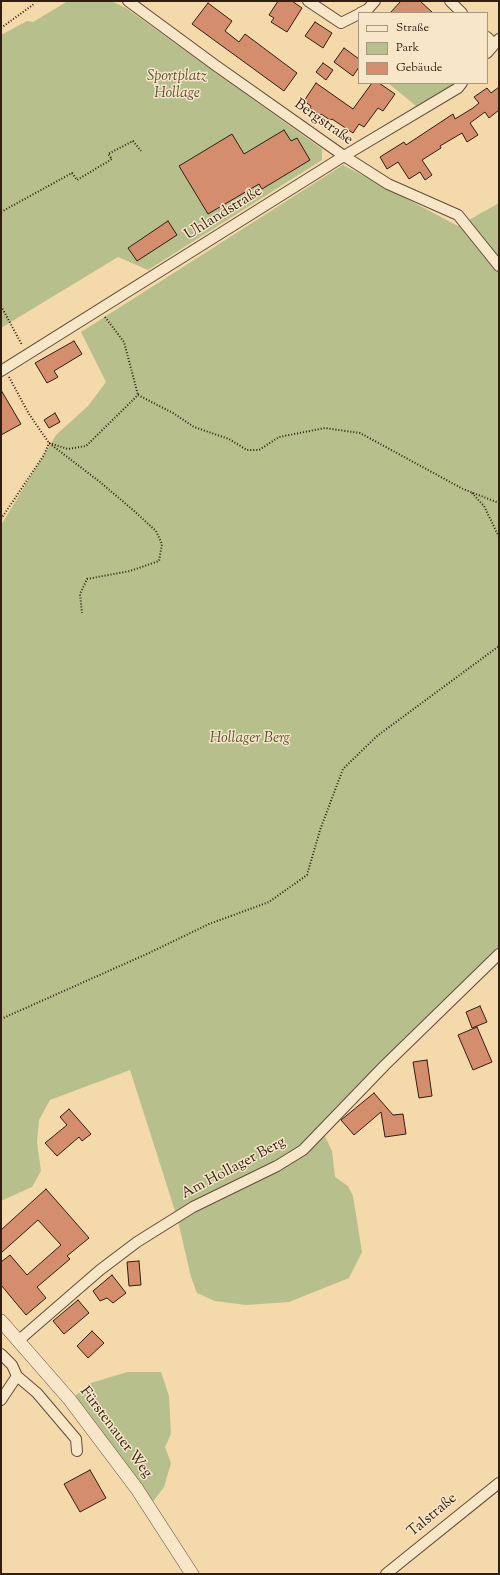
<!DOCTYPE html>
<html>
<head>
<meta charset="utf-8">
<style>
	body { margin:0 }
	#map { position:relative; width:500px; height:1575px; overflow:hidden; background:#f4d9ab; font-family:"Sorts Mill Goudy",serif }
	canvas { display:block }
	.frame { position:absolute; inset:0; border:2px solid #2f1e11; pointer-events:none }
	.legend { position:absolute; left:358px; top:12px; width:130px; height:72px; box-sizing:border-box; background:#f8e6c8; border:1px solid #a8967f; margin:0; padding:5px 7px; list-style:none; font-size:12px; color:#2f1e11 }
	.legend li { display:flex; align-items:center; gap:8px; height:20px }
	.legend b { width:20px; border:1px solid #a8967f }
</style>
</head>
<body>
<div id="map">
<canvas width="500" height="1575"></canvas>
<div class="frame"></div>
<ul class="legend">
<li><b style="height:5px;background:#f8e6c8"></b>Straße</li>
<li><b style="height:11px;background:#b7c08c"></b>Park</li>
<li><b style="height:11px;background:#d48e6d"></b>Gebäude</li>
</ul>
</div>
<script>
const g = document.querySelector('canvas').getContext('2d');
g.lineJoin = 'round';
function fillPath(path, color) { g.fillStyle = color; g.fill(path, 'evenodd'); }
const poly = rows => new Path2D(rows.map(r => 'M' + r).join(''));
function stroke(path, color, width, dash) { g.strokeStyle = color; g.lineWidth = width; g.lineCap = dash ? 'butt' : 'round'; g.setLineDash(dash || []); g.stroke(path); }
function label(font, color, halo, rows, align = 'center') {
  g.font = font + ' "Sorts Mill Goudy",serif'; g.lineWidth = 3; g.setLineDash([]); g.textBaseline = 'middle'; g.strokeStyle = halo; g.fillStyle = color; for (const [text, x, y, turn = 0] of rows) {
    g.save(); g.translate(x, y); g.rotate((+turn || 0) * Math.PI / 180); g.textAlign = isNaN(turn) ? turn : align; if (halo) g.strokeText(text, 0, 0); g.fillText(text, 0, 0); g.restore();
  }
}
fillPath(poly([
	[68,1,111,1,126,8,322,149,322,160,148,270,118,257,1,328,1,35,27,21,33,22],
	[388,83,462,83,421,110],
	[343,165,458,226,499,203,499,954,322,1130,332,1151,335,1177,348,1186,353,1196,362,1252,349,1278,289,1302,246,1305,215,1301,197,1293,191,1277,177,1217,130,1070,50,1100,39,1120,37,1142,41,1171,32,1187,1,1201,1,525,56,435,88,406,106,382,81,332],
	[127,1372,161,1372,169,1396,171,1434,165,1447,171,1463,164,1487,149,1507,70,1400,91,1383]
]), '#b7c08c');
const building = poly([
	[278,1,292,1,302,8,287,32,271,22,274,18,269,15,278,1],
	[401,1,420,1,433,13,390,13,401,1],
	[208,3,232,21,225,31,239,42,245,34,297,73,284,91,192,24,208,3],
	[315,22,332,33,323,48,305,36,315,22],
	[344,48,359,59,359,67,353,76,334,62,344,48],
	[323,63,333,70,326,80,316,72,323,63],
	[316,83,353,109,372,83,379,83,395,94,383,111,378,108,364,127,359,124,353,133,332,119,330,120,321,114,320,116,310,108,311,106,304,101,316,83],
	[499,87,499,110,489,118,485,112,470,123,478,135,467,142,462,133,440,146,441,148,422,160,432,175,425,180,420,172,409,179,398,162,387,169,380,157,404,142,406,145,453,114,455,119,473,108,479,103,474,97,487,88,491,93,499,87],
	[284,130,291,141,297,138,310,160,262,189,259,184,208,214,179,166,232,134,244,154,284,130],
	[168,221,177,235,137,261,128,248,168,221],
	[74,341,82,354,54,371,58,377,47,383,35,363,74,341],
	[1,390,21,424,1,435,1,390],
	[55,413,60,422,49,428,44,420,55,413],
	[480,1006,487,1022,472,1028,466,1012,480,1006],
	[477,1027,492,1062,473,1070,458,1035,477,1027],
	[427,1060,432,1096,419,1098,413,1062,427,1060],
	[374,1093,393,1115,403,1114,406,1134,385,1137,381,1112,354,1135,341,1120,374,1093],
	[69,1109,91,1134,82,1141,79,1137,57,1156,45,1143,67,1125,60,1117,69,1109],
	[46,1189,89,1238,67,1256,70,1259,37,1287,46,1298,26,1315,1,1285,1,1262,10,1255,27,1275,61,1245,38,1220,1,1253,1,1230,46,1189],
	[139,1261,141,1285,129,1286,127,1262,139,1261],
	[112,1275,126,1293,113,1303,107,1298,100,1301,93,1291,112,1275],
	[78,1300,89,1313,64,1334,53,1321,78,1300],
	[92,1331,104,1343,88,1358,77,1346,92,1331],
	[90,1470,106,1498,80,1512,64,1484,90,1470]
]);
fillPath(building, '#d48e6d');
stroke(building, '#2f1e11', 1);
const minor = poly([
	[128,1,215,65,344,156,388,184,458,215,499,266],
	[308,1,341,23,359,14],
	[450,1,462,13],
	[360,13,368,9,375,1],
	[487,37,494,44],
	[487,53,499,39],
	[1,371,344,156,458,88,462,83],
	[18,1341,100,1270,137,1242,193,1207,277,1166,303,1150,385,1065,499,954],
	[1,1354,12,1365,17,1376,1,1400],
	[17,1376,37,1393,76,1439,77,1451],
	[386,1574,499,1483]
]);
const tertiary = poly([
	[1,1321,70,1400,137,1489,192,1574]
]);
stroke(minor, '#604d38', 12);
stroke(tertiary, '#604d38', 14);
stroke(poly([
	[1,28,34,4],
	[1,212,72,173,77,180,112,159,108,154,133,141,141,151],
	[1,306,22,345],
	[105,317,124,342,138,395],
	[9,377,29,414,49,443,100,482,133,510,156,531,162,544,159,561,130,571,87,579,80,594,82,613],
	[49,443,68,449,86,446,138,395,173,413,194,427,229,439,247,450,259,450,279,437,325,428,360,433,463,489,499,503],
	[472,493,484,506,499,537],
	[1,519,44,455,49,443],
	[1,1019,149,953,209,924,269,902,307,875,320,830,343,769,377,736,499,646]
]), '#2f1e11', 2, [1, 2]);
stroke(minor, '#f8e6c8', 10);
stroke(tertiary, '#f8e6c8', 13);
label('italic 15px', '#584f36', '#f8e6c8', [
	["Sportplatz",177,77],
	["Hollage",177,94],
	["Hollager Berg",250,739]
]);
label('15px', '#2f1e11', '#f8e6c8', [
	["Bergstraße",323,123,35],
	["Uhlandstraße",224,214,-32],
	["Am Hollager Berg",234,1169,-28],
	["Fürstenauer Weg",115,1433,53],
	["Talstraße",433,1516,-40]
]);
</script>
</body>
</html>
